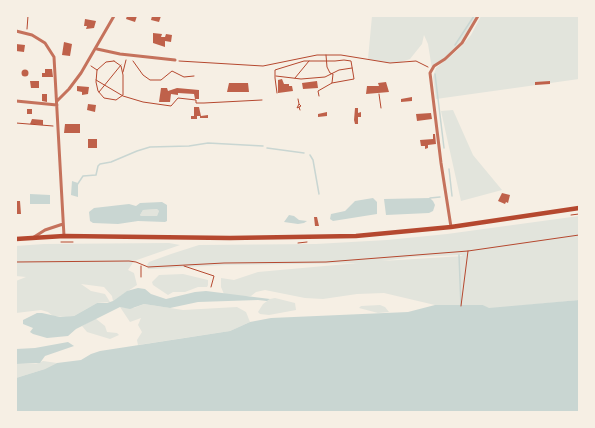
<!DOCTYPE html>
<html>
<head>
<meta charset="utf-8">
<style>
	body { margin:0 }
	#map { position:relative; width:595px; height:428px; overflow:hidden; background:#f6efe4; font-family:Bitter,serif }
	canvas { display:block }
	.frame { position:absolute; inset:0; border:17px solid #f6efe4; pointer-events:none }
</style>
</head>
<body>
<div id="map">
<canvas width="595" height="428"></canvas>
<div class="frame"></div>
</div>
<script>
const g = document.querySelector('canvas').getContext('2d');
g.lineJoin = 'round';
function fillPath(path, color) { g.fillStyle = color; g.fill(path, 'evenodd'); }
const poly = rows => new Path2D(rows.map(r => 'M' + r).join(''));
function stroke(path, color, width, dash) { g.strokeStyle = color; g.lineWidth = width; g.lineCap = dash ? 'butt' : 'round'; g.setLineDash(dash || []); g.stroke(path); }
fillPath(poly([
	[372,16,478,16,462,43,432,69,428,44,424,35,422,44,410,59,398,63,390,63,368,59],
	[481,16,579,16,579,79,436,99,433,77,436,68,459,49,471,35],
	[453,110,473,155,502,190,461,201,441,111],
	[157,209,159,211,157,216,141,216,140,215,143,210],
	[579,216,579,300,489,309,483,305,435,305,384,293,357,294,323,299,305,298,265,290,256,292,251,296,236,296,224,294,221,287,221,278,234,280,258,272,358,263,226,265,152,269,148,269,147,265,149,262,171,254,199,245,316,244,387,240,447,234],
	[461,255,463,256,382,261,413,257],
	[169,243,180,245,134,261,128,270,134,273,137,285,113,301,112,296,104,287,81,284,91,291,105,294,110,302,97,303,74,316,66,317,53,316,48,312,41,310,16,313,16,281,26,277,16,276,16,246,44,244],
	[183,274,208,280,208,285,207,287,198,287,185,292,173,292,168,295,153,285,152,282,159,275],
	[275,298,295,303,296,310,269,315,260,314,258,312,263,304,270,299],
	[144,304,183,310,237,307,246,312,250,322,230,331,138,345,137,340,142,332,138,325,141,318,130,322,120,307,134,308],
	[380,305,385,307,389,312,378,313,359,308,361,306],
	[95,318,105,326,107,332,117,333,119,335,110,339,87,332,82,326],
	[43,361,57,363,45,369,16,378,16,364,36,364]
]), '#e2e4dc');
fillPath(poly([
	[72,181,78,183,78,197,71,195],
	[30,194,50,195,50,204,30,204],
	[373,198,377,202,377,214,333,221,330,219,331,214,345,211,355,201],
	[430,198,433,201,435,205,433,211,429,213,386,215,384,199],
	[162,202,167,205,167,221,165,222,138,221,118,224,93,223,90,221,89,212,94,208,129,204,136,206,140,203],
	[157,209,159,211,157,216,141,216,140,215,143,210],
	[289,215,294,216,299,220,307,221,304,223,298,224,284,222],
	[138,288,145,289,151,294,166,299,195,292,206,291,270,299,267,301,258,300,198,302,170,308,144,304,130,309,120,307,76,329,68,336,47,338,33,334,30,332,33,328,23,324,23,320,37,313,42,313,60,317,74,316,97,303,107,303,113,301,127,291],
	[579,300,579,412,16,412,16,378,45,369,57,363,81,360,91,354,100,351,230,331,250,322,271,318,408,312,435,305,483,305,489,308],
	[68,342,74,346,45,356,40,363,16,364,16,349,35,348]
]), '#c9d6d2');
stroke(poly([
	[455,45,474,16],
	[435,74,444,148],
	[267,148,304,153],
	[310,155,313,160,319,194],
	[449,169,452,196],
	[77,185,83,176,96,175,98,166,100,164,111,162,137,151,150,147,189,146,208,143,263,146],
	[430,198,440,197],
	[459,255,461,307]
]), '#c9d6d2', 1.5);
fillPath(poly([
	[127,16,137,16,135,22,126,19],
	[152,16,161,16,159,22,151,20],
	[85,19,96,21,94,28,86,29,87,26,84,26],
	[153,33,162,34,161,37,165,37,166,34,172,35,171,42,165,41,165,47,153,43],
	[64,42,72,44,70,56,62,55],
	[16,44,25,45,24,52,16,51],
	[45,69,52,69,53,77,42,77,42,73,45,73],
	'21.5 73a3.5 3.5 0 1 1 7 0a3.5 3.5 0 1 1-7 0Z',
	[282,79,284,84,289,84,289,86,292,86,293,91,278,93,278,80],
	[30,81,39,81,39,88,31,88],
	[317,81,318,88,303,89,302,83],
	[550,81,550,84,535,85,535,82],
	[386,82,389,92,366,94,367,86,379,86,378,83],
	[229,83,248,83,249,92,227,92],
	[77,86,89,87,88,94,82,95,82,92,77,91],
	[161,88,167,88,168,91,177,88,199,90,199,99,195,99,194,94,178,93,178,95,171,94,170,102,159,102],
	[42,94,47,94,47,102,42,101],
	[412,97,412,101,401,102,401,99],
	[88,104,96,105,95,112,87,110],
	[194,107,199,107,201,116,208,115,208,118,200,118,200,116,197,116,197,119,191,119,191,116,194,116],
	[355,108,358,108,358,113,361,112,361,117,358,117,358,124,355,124,354,120],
	[27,109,32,109,32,114,27,114],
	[327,112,327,116,318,117,318,114],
	[431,113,432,119,417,121,416,114],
	[32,119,43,120,43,125,30,124],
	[65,124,80,124,80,133,64,133],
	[433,134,435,134,436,144,428,145,428,148,425,149,425,146,421,146,420,140,433,139],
	[88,139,97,139,97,148,88,148],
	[502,193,510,195,508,203,506,202,505,204,498,201],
	[16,201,20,201,21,214,16,214],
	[314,217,317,217,319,226,315,226]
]), '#bf614a');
stroke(poly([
	[27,29,28,16],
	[114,61,121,66,123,75,123,95,116,100,104,98,98,91,96,82,97,70,106,62,114,61],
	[133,61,143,75,150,80,161,80,172,71,184,77,194,76],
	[179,61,263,66,317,55,341,55,390,63,416,61,428,67],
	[91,66,97,70],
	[123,72,126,60],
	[276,76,301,79,325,77,339,70,352,68],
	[295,78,309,61],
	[96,80,123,96,143,102,171,106,178,98,196,100,196,103,204,103,262,100],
	[99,92,121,65],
	[277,93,275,78,275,70,278,69,304,61,335,61,344,60,351,61,354,79,332,83],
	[379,94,381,108],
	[319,96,318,91,332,83,333,74,330,73,327,67,326,55],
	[298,99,299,104],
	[299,107,301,106,299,104,297,108,299,107,300,110],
	[16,123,53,126],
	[571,215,579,214],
	[61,242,73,242],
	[298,243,307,242],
	[16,262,129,261,136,262,148,267,224,263,326,262,468,251,579,235],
	[141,266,141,277],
	[184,266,214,276,211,287],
	[461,306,468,251]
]), '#b5482f', 1);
stroke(poly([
	[16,31,32,35,45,43,54,57,64,236],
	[97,49,120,54,175,60],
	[16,101,57,105],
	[57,101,69,89,81,73,114,16],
	[451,227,441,163,430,73,434,66,445,59,462,43,478,16],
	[34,237,45,230,63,224]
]), '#c5725c', 3);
stroke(poly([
	[16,239,64,236,230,238,356,236,451,227,579,208]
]), '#b5482f', 4.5);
</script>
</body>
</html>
